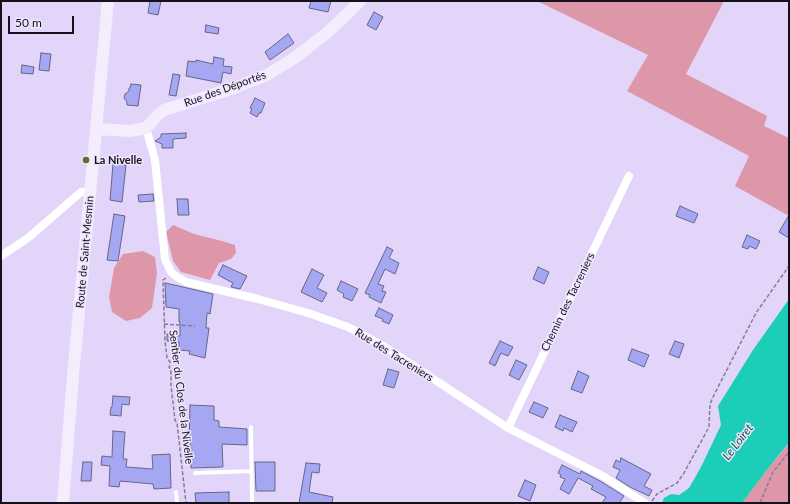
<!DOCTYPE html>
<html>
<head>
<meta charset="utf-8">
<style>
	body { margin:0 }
	#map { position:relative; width:790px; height:504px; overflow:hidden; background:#e3d5fa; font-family:Lato,sans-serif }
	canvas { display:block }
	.frame { position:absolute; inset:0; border:2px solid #15101c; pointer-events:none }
	.scale { position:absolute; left:8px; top:16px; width:66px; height:18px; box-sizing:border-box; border:2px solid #15101c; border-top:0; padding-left:5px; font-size:12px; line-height:14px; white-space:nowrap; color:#15101c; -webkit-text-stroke:3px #ede6fc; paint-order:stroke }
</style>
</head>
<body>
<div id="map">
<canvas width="790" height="504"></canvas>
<div class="frame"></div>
<div class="scale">50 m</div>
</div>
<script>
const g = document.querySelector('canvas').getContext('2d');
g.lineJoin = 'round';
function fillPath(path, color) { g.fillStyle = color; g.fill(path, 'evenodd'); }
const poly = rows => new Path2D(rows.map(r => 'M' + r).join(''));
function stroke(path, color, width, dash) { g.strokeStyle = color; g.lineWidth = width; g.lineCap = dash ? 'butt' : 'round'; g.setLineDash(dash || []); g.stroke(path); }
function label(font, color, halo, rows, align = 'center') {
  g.font = font + ' Lato,sans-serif'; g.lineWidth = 3; g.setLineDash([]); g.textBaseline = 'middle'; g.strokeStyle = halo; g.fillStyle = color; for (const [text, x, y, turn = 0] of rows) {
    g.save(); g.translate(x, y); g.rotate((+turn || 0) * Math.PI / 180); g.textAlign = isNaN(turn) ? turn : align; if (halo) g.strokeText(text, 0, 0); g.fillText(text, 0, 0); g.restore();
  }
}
fillPath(poly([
	[537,1,724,1,686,74,767,116,764,126,789,138,789,216,735,186,749,156,627,91,648,55],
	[173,225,194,234,222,241,235,245,236,253,231,259,219,263,210,280,181,272,173,261,166,232],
	[143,251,155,257,157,273,152,308,140,318,126,321,112,312,109,297,114,268,123,254],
	[789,444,789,503,742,503,773,462]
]), '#dd97a9');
fillPath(poly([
	[789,299,789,443,773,462,742,503,662,503,664,498,671,494,679,495,689,488,701,467,721,425,718,406,753,350]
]), '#1ccdb8');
const building = poly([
	[150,1,161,1,158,15,148,13,150,1],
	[311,1,331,1,328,12,309,8,311,1],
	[374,12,383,17,376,30,367,25,374,12],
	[206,25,219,28,218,34,205,32,206,25],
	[288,34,294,43,270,60,265,52,288,34],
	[41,53,51,54,49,71,39,70,41,53],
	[214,57,224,59,223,66,232,67,231,74,223,72,221,83,186,76,188,61,196,62,196,60,213,64,214,57],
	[22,65,34,67,33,74,21,73,22,65],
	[173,74,180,75,176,96,169,95,173,74],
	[131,84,141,85,138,106,127,105,127,102,124,98,125,94,129,91,129,88,130,88,131,84],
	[255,98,265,103,261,113,259,113,257,117,250,113,252,109,250,108,255,98],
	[186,133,186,138,173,139,173,148,162,148,162,144,155,141,161,137,161,134,186,133],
	[113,164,126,165,122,202,110,200,113,164],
	[153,194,154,201,139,202,138,195,153,194],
	[177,199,188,199,189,215,178,215,177,199],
	[680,206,698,214,694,223,676,216,680,206],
	[114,214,125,216,118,261,107,260,114,214],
	[789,215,789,238,779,232,789,215],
	[747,235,760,241,756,249,749,246,748,249,742,247,747,235],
	[387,247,393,250,389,258,399,263,395,274,385,269,378,284,384,286,382,291,386,292,381,303,369,297,370,295,365,293,387,247],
	[223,265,247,276,240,289,231,287,233,283,218,275,223,265],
	[538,267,549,272,544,284,533,279,538,267],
	[312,269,324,275,317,288,327,293,322,302,301,292,312,269],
	[341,281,358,289,352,301,343,297,344,294,337,290,341,281],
	[165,283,183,287,213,294,210,314,207,313,206,328,209,328,205,358,189,354,190,351,179,350,179,342,167,341,167,334,180,336,180,322,179,322,179,309,166,307,165,283],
	[379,308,393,315,389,324,382,321,383,319,375,316,379,308],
	[500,341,513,347,508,356,501,353,495,366,489,363,500,341],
	[675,341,684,344,679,358,669,354,675,341],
	[632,349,649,355,644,367,628,360,632,349],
	[516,360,527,365,519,380,509,375,516,360],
	[388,369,399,372,394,388,383,385,388,369],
	[578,371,589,376,582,393,571,389,578,371],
	[113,396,130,397,129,405,122,404,121,416,110,415,111,407,112,407,113,396],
	[534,402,548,408,543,418,529,412,534,402],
	[190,405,214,406,214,420,219,421,219,427,247,429,247,445,222,444,223,467,191,468,190,442,189,442,190,405],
	[560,415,577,422,572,432,564,428,563,431,555,427,560,415],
	[113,431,125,432,123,459,127,459,126,467,153,469,152,455,170,454,171,488,154,489,153,484,120,481,119,487,109,486,110,466,101,465,102,456,112,457,113,431],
	[621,458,651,474,644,486,652,490,649,496,630,487,616,478,620,470,613,467,616,460,620,462,621,458],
	[83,462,92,462,91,481,81,481,83,462],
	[255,462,275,462,275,491,256,491,255,462],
	[306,463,320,464,319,473,312,472,309,492,333,497,332,503,299,503,306,463],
	[562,465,580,474,581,471,600,481,624,496,619,503,602,503,606,497,591,489,593,486,578,478,569,494,560,489,565,479,560,477,561,475,558,473,562,465],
	[525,480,536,485,530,501,518,496,525,480],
	[229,492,229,503,196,503,195,493,229,492]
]);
fillPath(building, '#a5a7f2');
stroke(building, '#646687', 1);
stroke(poly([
	[166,278,163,280,165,341,167,358,170,362,170,365,169,367,171,370,171,386,175,420,177,423,186,503],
	[164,324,195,326],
	[652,501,657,494,677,483,684,473,709,427,710,404,714,395,756,313,789,266],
	[760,503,773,472,789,452]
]), '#867c95', 1.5, [4, 2]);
stroke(poly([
	[251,427,252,503],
	[195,473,251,471],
	[176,492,177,503]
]), '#fff', 4);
stroke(poly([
	[146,128,155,160,165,259,171,272,177,277,186,282,258,299,308,313,348,327,385,347,508,428,603,476,645,503],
	[1,256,28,238,81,192,90,191],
	[508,428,629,176]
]), '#fff', 8);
stroke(poly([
	[96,129,130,131,146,128,158,115,164,110,234,88,267,75,293,59,327,33,348,13,360,1],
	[63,503,73,376,108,1]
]), '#f4edfe', 12);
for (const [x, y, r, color] of [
	[86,160,4,"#5e7121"]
]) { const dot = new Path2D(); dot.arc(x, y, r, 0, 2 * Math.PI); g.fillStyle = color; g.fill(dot); stroke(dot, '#ede6fc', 1.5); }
label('11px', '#15101c', '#ede6fc', [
	["Rue des Déportés",225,89,-20],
	["Route de Saint-Mesmin",85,252,-85],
	["Chemin des Tacreniers",568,302,-64],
	["Rue des Tacreniers",394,355,32],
	["Sentier du Clos de la Nivelle",181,397,83]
]);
label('bold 11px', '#15101c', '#ede6fc', [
	["La Nivelle",94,160]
], 'left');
label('italic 12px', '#11534b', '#ede6fc', [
	["Le Loiret",738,442,-52]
]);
</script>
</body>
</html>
